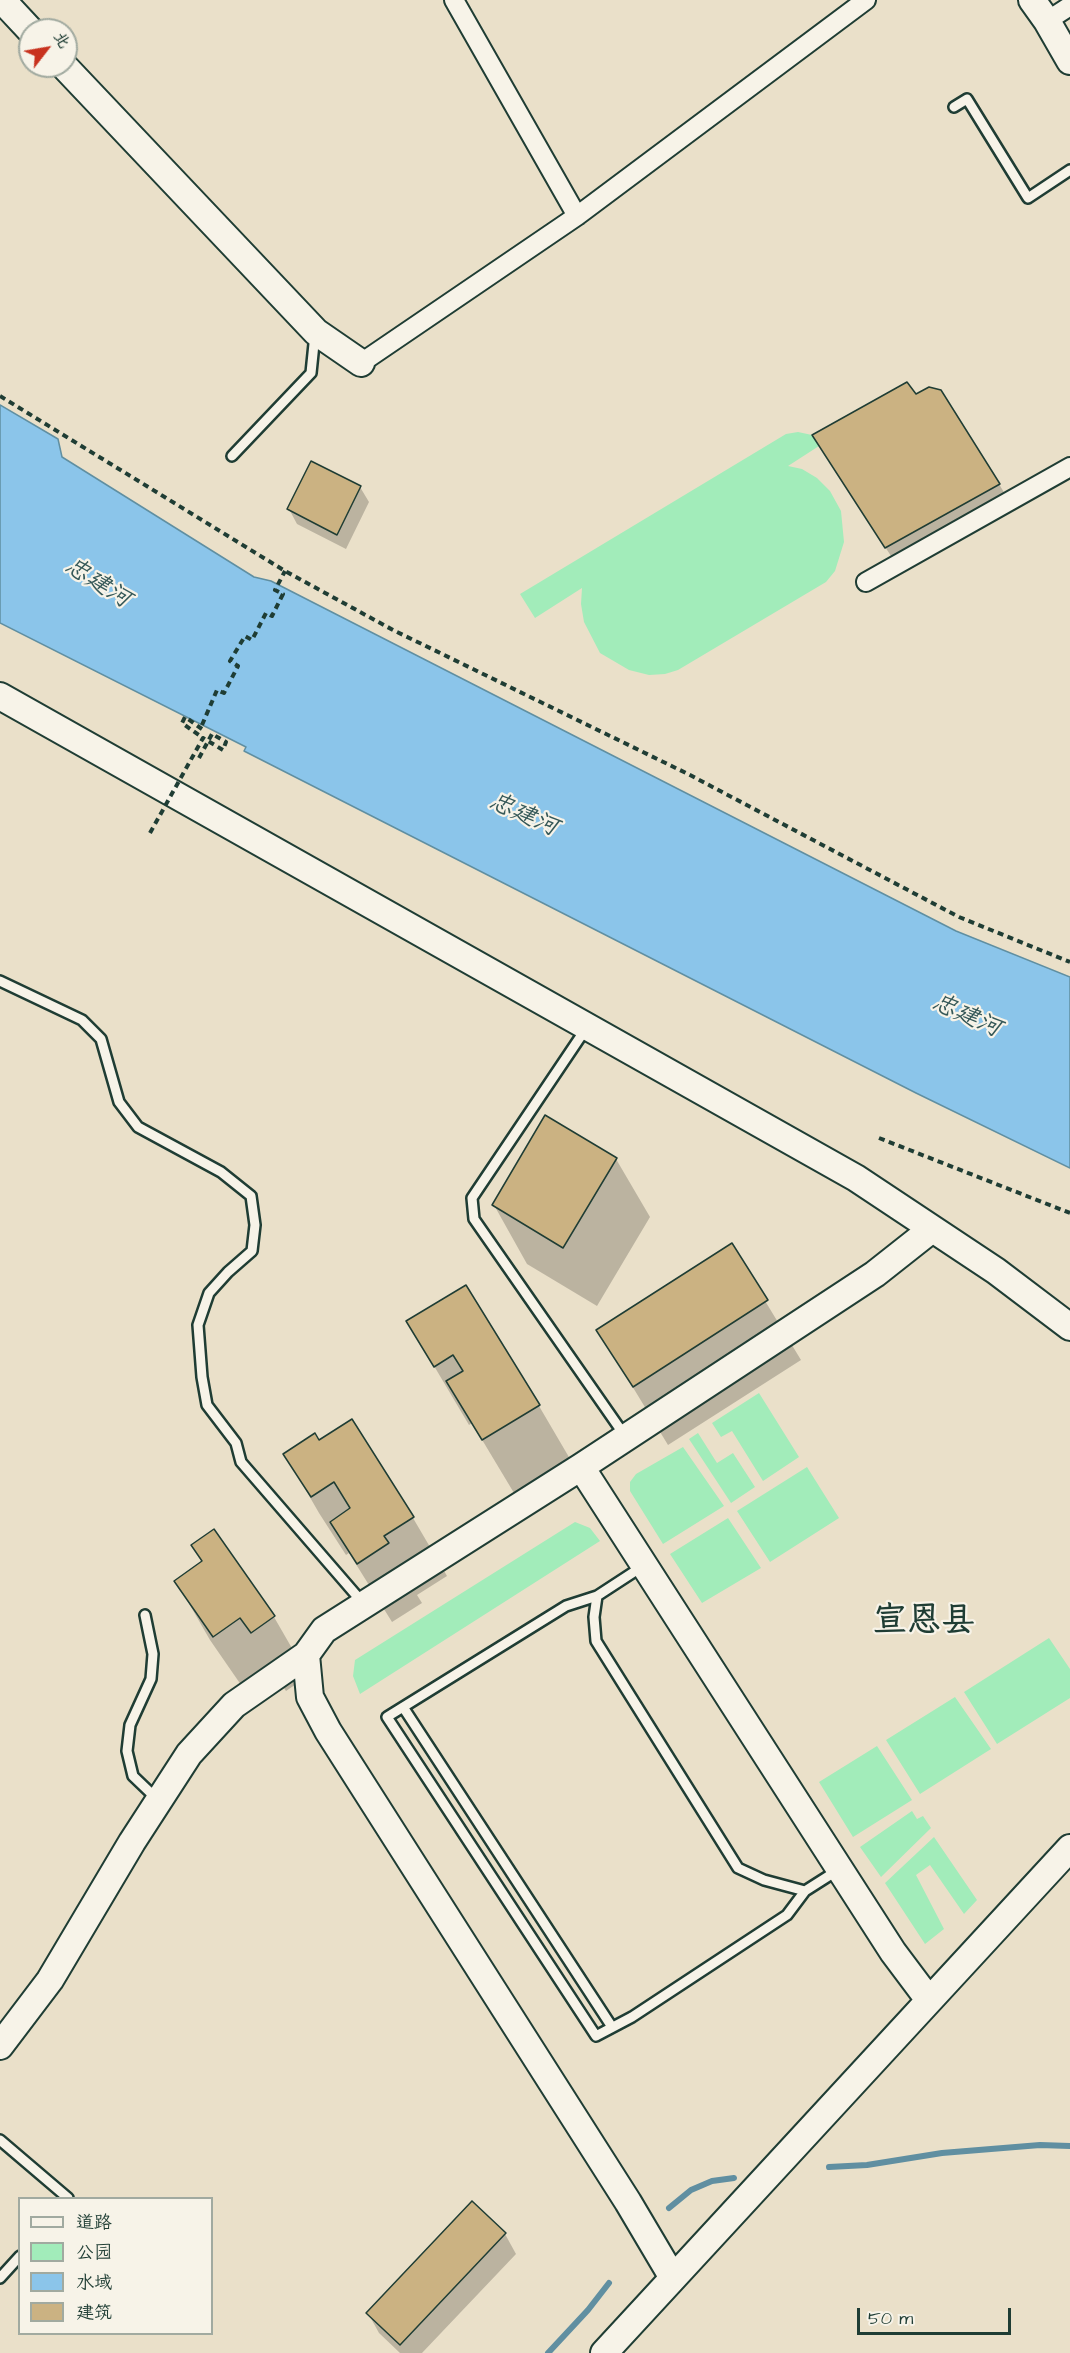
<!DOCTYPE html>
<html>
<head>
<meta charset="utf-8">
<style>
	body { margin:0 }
	#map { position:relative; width:1070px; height:2353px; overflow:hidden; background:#eae0c9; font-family:"Architects Daughter","LXGW WenKai TC",sans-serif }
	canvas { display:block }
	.legend { position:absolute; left:18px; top:2197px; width:195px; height:138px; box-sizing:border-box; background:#f7f3e8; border:2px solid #a1aaa0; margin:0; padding:8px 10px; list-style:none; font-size:18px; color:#1f3d34 }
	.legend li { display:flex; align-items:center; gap:12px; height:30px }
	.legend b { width:30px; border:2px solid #a1aaa0 }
	.north { position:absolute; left:18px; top:18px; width:60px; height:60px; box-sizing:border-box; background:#f7f3e8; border:2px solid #a1aaa0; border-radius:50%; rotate:59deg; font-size:16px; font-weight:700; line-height:24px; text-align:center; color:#1f3d34 }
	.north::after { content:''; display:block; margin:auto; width:21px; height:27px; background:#c8321e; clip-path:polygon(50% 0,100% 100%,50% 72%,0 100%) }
	.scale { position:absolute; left:857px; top:2308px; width:154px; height:27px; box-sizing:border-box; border:3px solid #1f3d34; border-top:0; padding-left:8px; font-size:18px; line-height:21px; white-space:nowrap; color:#1f3d34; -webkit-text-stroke:4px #f7f3e8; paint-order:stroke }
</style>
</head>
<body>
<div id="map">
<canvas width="1070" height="2353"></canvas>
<ul class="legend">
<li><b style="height:8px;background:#f7f3e8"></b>道路</li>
<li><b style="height:16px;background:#a2ecba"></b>公园</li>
<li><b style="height:16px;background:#8bc5ea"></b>水域</li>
<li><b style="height:16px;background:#cbb282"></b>建筑</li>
</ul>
<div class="north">北</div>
<div class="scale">50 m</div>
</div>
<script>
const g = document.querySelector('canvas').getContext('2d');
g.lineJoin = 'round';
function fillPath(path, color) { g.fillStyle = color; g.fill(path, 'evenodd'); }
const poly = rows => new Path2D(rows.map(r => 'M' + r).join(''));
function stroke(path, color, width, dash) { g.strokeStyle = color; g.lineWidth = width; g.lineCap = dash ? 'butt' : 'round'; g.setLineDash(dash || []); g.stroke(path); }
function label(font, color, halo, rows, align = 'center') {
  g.font = font + ' "Architects Daughter","LXGW WenKai TC",sans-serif'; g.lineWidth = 4.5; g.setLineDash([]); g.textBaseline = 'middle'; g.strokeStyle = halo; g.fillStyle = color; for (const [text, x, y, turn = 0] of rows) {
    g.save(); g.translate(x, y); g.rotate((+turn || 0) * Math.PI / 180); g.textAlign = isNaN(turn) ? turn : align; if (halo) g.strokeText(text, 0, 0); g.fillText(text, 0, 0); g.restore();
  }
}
fillPath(poly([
	[798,432,812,435,819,446,788,466,802,469,817,478,830,491,841,511,844,542,835,571,826,582,678,670,665,674,649,675,629,670,600,653,584,622,581,604,582,588,535,618,520,594,786,434],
	[759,1393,799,1457,763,1481,732,1431,721,1437,712,1423],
	[698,1433,717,1463,733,1453,755,1487,731,1503,689,1439],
	[683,1447,724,1506,663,1544,630,1491,630,1482,636,1474],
	[807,1467,839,1518,770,1562,737,1511],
	[728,1518,761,1568,702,1603,670,1554],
	[575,1522,590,1528,600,1541,360,1694,353,1676,355,1660],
	[1049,1638,1070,1669,1070,1698,997,1744,964,1692],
	[955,1697,991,1749,920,1794,886,1740],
	[877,1746,912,1800,853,1837,819,1782],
	[912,1811,917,1819,923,1816,931,1828,881,1877,860,1847],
	[934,1837,977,1900,964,1914,930,1865,916,1875,944,1929,925,1944,885,1883]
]), '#a2ecba');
const water = poly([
	[0,405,58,439,62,457,254,577,271,581,956,931,1070,977,1070,1168,916,1093,244,751,246,747,0,623,0,405]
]);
fillPath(water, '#8bc5ea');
stroke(water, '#608fa1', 1.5);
fillPath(poly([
	[814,436,999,484,1011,504,898,567],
	[360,487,369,502,346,549,297,524,289,509],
	[616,1159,650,1217,597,1306,527,1264,494,1205],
	[731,1245,801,1360,668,1445,598,1330],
	[408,1322,539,1406,573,1464,517,1498,472,1423,469,1425],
	[319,1442,413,1518,447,1576,417,1595,422,1603,392,1622,349,1553,346,1555,319,1513,285,1454],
	[214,1531,274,1617,308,1676,286,1691,275,1675,248,1695,210,1640,176,1581,203,1562],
	[505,2234,516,2254,422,2353,400,2353,379,2333,368,2313]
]), '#0003');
stroke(poly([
	[829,2167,867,2165,942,2153,1040,2145,1070,2146],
	[669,2208,691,2190,712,2181,734,2178],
	[548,2353,588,2310,609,2283]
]), '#608fa1', 6);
const building = poly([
	[907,382,916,394,929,387,941,390,1000,484,885,548,812,435,907,382],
	[311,461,361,486,337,535,287,509,311,461],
	[545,1115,617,1158,563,1248,492,1205,545,1115],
	[732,1243,768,1300,633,1387,596,1330,732,1243],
	[466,1285,540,1405,482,1440,446,1381,463,1371,453,1355,434,1367,406,1321,466,1285],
	[352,1419,414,1517,384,1536,389,1543,357,1564,330,1522,350,1508,334,1482,311,1497,283,1454,315,1433,319,1440,352,1419],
	[214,1529,275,1616,251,1633,240,1618,213,1637,174,1581,202,1561,191,1545,214,1529],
	[472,2201,506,2233,400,2345,366,2313,472,2201]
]);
fillPath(building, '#cbb282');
stroke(building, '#1f3d34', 1.5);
const lane = poly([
	[954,107,967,99,1028,198,1070,170],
	[232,456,311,373,315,334],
	[0,981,82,1020,101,1039,119,1102,138,1127,221,1172,251,1196,255,1225,252,1251,228,1272,209,1293,198,1325,202,1377,207,1405,236,1443,241,1462,363,1603],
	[587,1027,472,1198,474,1219,625,1436],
	[643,1566,597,1596,566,1606,387,1717,596,2036,632,2017,787,1915,805,1891,838,1870],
	[597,1596,594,1617,596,1641,738,1868,764,1880,805,1891],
	[145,1615,153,1654,151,1679,130,1725,127,1751,133,1776,157,1799],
	[403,1707,612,2027],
	[0,2140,68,2198],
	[0,2278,20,2256]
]);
const street = poly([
	[454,0,577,216],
	[1047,21,1070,6],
	[361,363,577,216,866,0],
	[866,582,1070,467]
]);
const secondary = poly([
	[2,0,30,30],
	[1032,0,1047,21,1070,61],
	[64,66,316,332,361,363],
	[0,696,856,1178,996,1271,1070,1327],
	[581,1467,893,1952,929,2000],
	[0,2046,50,1980,132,1842,189,1754,234,1705,306,1655],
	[673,2278,628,2202,328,1731,310,1697,306,1655,324,1630,581,1467,875,1274,932,1229],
	[604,2353,1070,1848]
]);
stroke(lane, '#1f3d34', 14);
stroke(street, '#1f3d34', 22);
stroke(secondary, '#1f3d34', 30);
stroke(poly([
	[0,396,285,571,393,630,688,774,959,917,1070,962],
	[202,725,217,690,224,693,238,666,230,661,245,636,252,640,266,613,272,616,283,594,275,590,285,571],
	[202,729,185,717,182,723,203,738],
	[199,758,212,734],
	[879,1138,1070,1213]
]), '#1f3d34', 4, [6, 4.5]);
stroke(lane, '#f7f3e8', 9);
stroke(street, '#f7f3e8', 18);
stroke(secondary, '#f7f3e8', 26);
stroke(poly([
	[150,833,203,738,223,750,226,742,212,734]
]), '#1f3d34', 4, [6, 4.5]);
label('italic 24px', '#355858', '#f7f3e8', [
	["忠建河",97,584,32],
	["忠建河",523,816,24],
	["忠建河",966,1017,24]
]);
label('bold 34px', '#1f3d34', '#f7f3e8', [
	["宣恩县",924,1623]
]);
</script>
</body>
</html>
